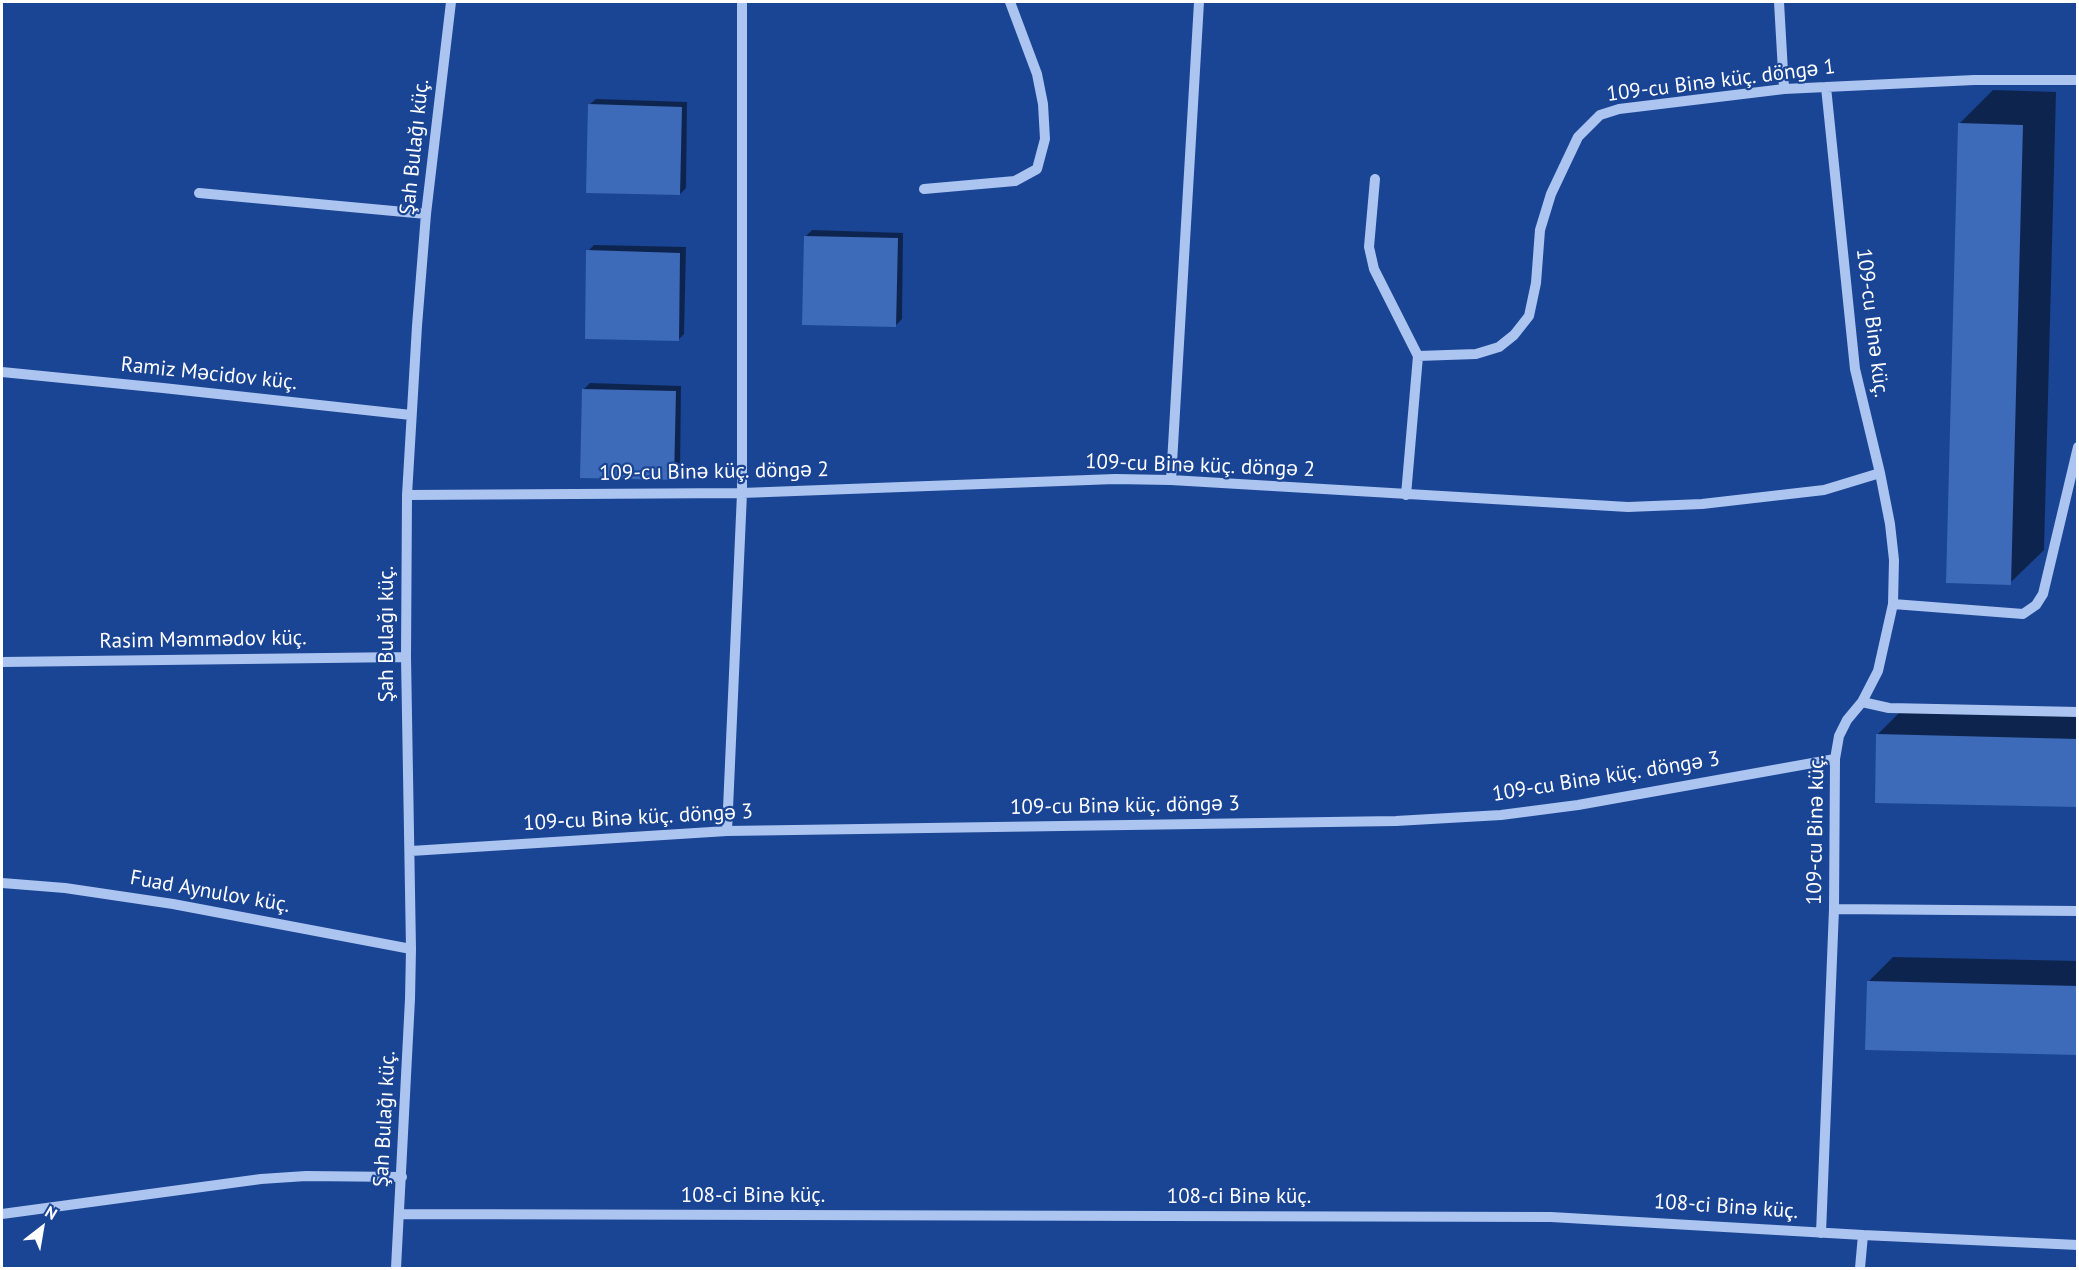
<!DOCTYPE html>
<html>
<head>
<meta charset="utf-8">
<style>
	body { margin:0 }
	#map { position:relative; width:2079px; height:1270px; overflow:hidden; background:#1a4494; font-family:"PT Sans",sans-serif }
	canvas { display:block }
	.frame { position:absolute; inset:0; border:3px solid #fff; pointer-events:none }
	.north { position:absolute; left:12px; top:1198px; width:60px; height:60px; -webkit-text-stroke:4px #1a4494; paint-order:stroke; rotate:31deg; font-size:16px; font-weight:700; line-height:24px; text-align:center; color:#fff }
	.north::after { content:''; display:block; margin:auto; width:21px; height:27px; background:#fff; clip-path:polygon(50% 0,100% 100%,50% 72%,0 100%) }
</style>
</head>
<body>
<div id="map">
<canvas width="2079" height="1270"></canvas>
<div class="frame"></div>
<div class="north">N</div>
</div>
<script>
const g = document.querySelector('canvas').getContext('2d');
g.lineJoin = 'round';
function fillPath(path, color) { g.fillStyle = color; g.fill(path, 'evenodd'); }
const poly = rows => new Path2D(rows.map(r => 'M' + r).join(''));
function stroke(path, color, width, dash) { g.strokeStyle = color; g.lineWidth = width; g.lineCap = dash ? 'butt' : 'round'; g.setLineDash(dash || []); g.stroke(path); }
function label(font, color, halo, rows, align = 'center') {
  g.font = font + ' "PT Sans",sans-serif'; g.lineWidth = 4.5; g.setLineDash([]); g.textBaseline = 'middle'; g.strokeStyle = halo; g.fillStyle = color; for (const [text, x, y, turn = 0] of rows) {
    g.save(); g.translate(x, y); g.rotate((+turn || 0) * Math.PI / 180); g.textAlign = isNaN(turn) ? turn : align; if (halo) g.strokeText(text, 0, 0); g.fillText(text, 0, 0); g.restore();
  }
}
fillPath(poly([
	[1993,90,2056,92,2044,550,2010,583,1960,123],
	[596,99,687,102,686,188,680,194,589,105],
	[812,230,903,233,902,319,896,325,806,236],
	[594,245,686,247,684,334,678,340,588,251],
	[590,383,681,386,680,472,674,478,584,389],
	[1902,710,2078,714,2078,806,1877,735],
	[1893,957,2078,961,2078,1053,1868,982]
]), '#0007');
fillPath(poly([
	[588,104,682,107,680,195,586,193],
	[1958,123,2023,125,2011,585,1946,583],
	[804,236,898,238,896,327,802,325],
	[586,250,680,253,679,341,585,339],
	[582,389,676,391,674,480,580,478],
	[1876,734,2078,739,2078,807,1875,803],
	[1867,981,2078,986,2078,1055,1865,1050]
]), '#3e6aba');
stroke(poly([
	[1779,2,1784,89],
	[1375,179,1369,247,1374,269,1418,356],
	[924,189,1015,181,1037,169,1045,139,1043,104,1037,74,1010,2],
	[199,193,426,214],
	[2,372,163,388,411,415],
	[1171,480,1199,2],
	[407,495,742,493,1115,479,1171,480,1628,507,1702,504,1824,490,1880,473],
	[1406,495,1418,356,1476,354,1499,347,1514,335,1529,316,1536,283,1540,230,1551,194,1578,137,1600,115,1619,109,1784,89,1974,80,2078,80],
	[1893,604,2023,614,2036,605,2043,594,2078,447],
	[2,662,406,657],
	[1862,702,1889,708,2078,712],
	[727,831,742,493,742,2],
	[411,851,727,831,1396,821,1501,815,1578,805,1835,759],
	[2,883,65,888,173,904,411,949],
	[1834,909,2078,911],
	[2,1214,261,1179,306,1176,402,1177],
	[399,1214,1551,1217,1863,1235,2078,1245],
	[1821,1233,1834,909,1835,759,1839,736,1847,720,1862,702,1878,671,1893,604,1894,560,1890,524,1880,473,1855,369,1826,87],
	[396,1268,410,999,411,949,406,657,407,495,417,326,426,214,451,2],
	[1860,1268,1863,1235]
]), '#abc4f0', 10);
label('21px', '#fff', '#1a4494', [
	["109-cu Binə küç. döngə 1",1721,81,-7],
	["Şah Bulağı küç.",415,147,-84],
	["109-cu Binə küç.",1872,323,83],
	["Ramiz Məcidov küç.",209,374,6],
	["109-cu Binə küç. döngə 2",1200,466,2],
	["109-cu Binə küç. döngə 2",714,472,-1],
	["Şah Bulağı küç.",387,634,-90],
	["Rasim Məmmədov küç.",203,640,-1],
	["109-cu Binə küç. döngə 3",1606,777,-9],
	["109-cu Binə küç. döngə 3",1125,806,-1],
	["109-cu Binə küç. döngə 3",638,818,-3],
	["109-cu Binə küç.",1816,830,-89],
	["Fuad Aynulov küç.",210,892,10],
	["Şah Bulağı küç.",385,1119,-87],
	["108-ci Binə küç.",753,1196],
	["108-ci Binə küç.",1239,1197],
	["108-ci Binə küç.",1726,1207,4]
]);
</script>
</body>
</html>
